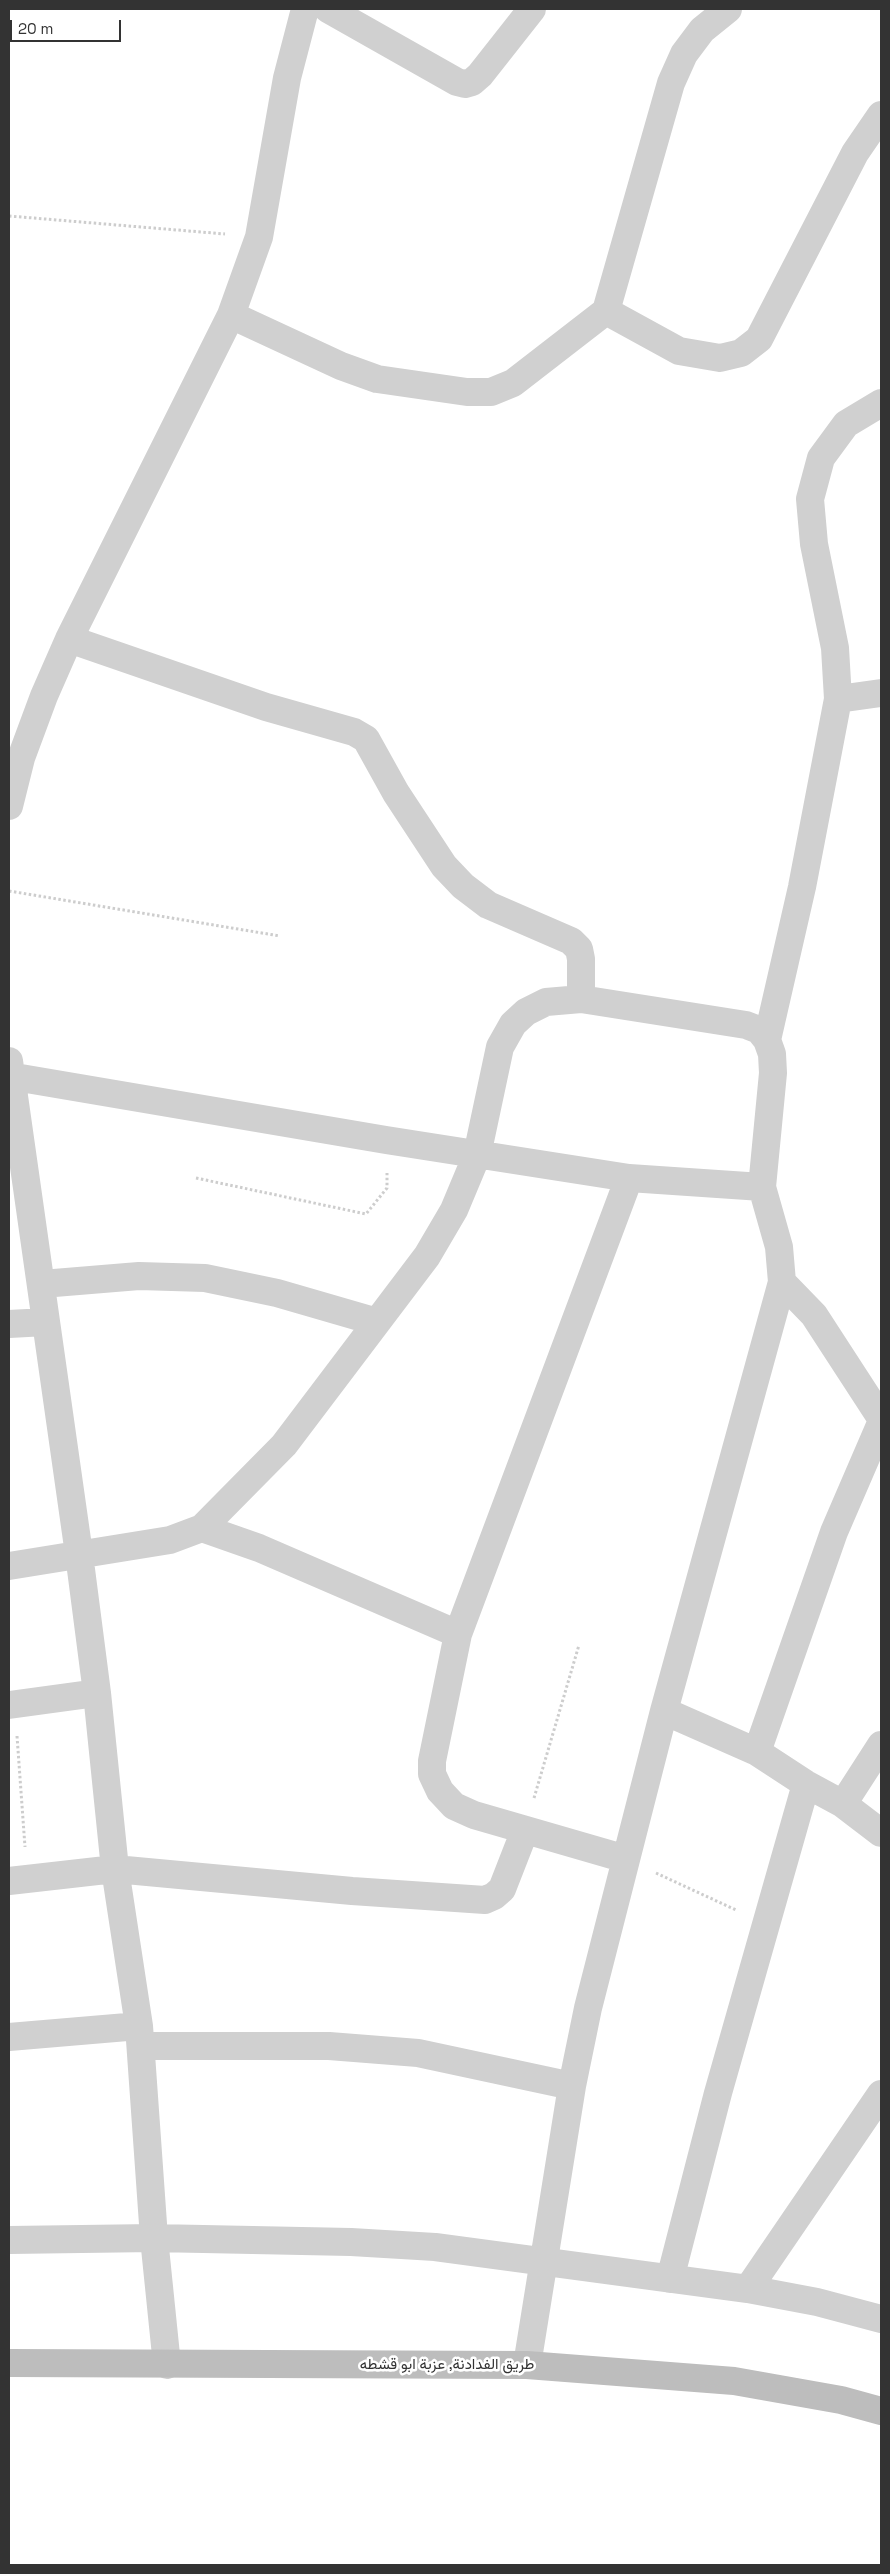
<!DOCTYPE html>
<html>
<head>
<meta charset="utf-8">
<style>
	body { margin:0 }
	#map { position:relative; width:890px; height:2574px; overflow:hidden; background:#fff; font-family:"Space Grotesk",sans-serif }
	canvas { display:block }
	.frame { position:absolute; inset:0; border:10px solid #333; pointer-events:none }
	.scale { position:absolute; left:10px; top:20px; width:111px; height:22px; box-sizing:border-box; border:2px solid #333; border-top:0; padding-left:6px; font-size:15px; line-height:18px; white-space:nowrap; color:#333; -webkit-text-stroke:4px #fff; paint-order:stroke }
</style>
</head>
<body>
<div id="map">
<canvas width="890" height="2574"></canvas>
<div class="frame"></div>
<div class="scale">20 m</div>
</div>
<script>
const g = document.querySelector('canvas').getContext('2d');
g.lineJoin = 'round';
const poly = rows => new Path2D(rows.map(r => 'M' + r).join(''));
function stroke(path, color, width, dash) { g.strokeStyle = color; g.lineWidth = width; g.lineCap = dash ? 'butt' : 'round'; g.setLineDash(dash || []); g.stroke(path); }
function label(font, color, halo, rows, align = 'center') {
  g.font = font + ' "Space Grotesk",Vazirmatn,sans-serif'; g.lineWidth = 5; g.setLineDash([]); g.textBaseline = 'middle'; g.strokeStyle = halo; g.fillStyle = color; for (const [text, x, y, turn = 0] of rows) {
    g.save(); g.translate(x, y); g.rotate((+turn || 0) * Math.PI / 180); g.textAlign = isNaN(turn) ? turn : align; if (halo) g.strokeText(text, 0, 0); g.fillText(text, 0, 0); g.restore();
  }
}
stroke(poly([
	[9,216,225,234],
	[9,891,280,936],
	[196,1178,366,1214,387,1188,387,1173],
	[17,1736,25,1847],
	[534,1798,579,1645],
	[656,1873,736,1910]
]), '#cdcdcd', 3, [2.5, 2.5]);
stroke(poly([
	[328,9,457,82,465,84,472,82,480,75,532,9],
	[606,311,679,351,720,358,741,353,759,339,855,153,881,115],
	[231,315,341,366,377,379,467,392,491,392,513,383,606,311,671,83,684,54,702,30,728,9],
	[69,639,266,707,354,732,366,739,396,793,444,866,463,886,488,905,571,941,579,949,581,959,581,999],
	[838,699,881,693],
	[9,806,21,758,44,696,69,639,231,315,259,237,287,78,305,9],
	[767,1040,802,887,838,699,835,648,814,544,810,499,821,458,846,424,881,403],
	[9,1061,79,1554,97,1693,115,1869,139,2026,154,2238,167,2365],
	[9,1076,386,1140,629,1178,762,1187],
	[782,1282,814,1315,881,1418],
	[42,1284,139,1276,205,1278,277,1293,377,1322],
	[9,1324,46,1322],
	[202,1528,259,1548,458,1634],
	[9,1566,170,1540,202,1528,284,1445,427,1256,454,1210,477,1155,500,1047,513,1024,526,1012,546,1002,581,999,746,1025,759,1030,767,1040,772,1054,773,1073,762,1187,779,1247,782,1282,664,1711,757,1752,806,1784,843,1804,881,1833],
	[9,1705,97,1693],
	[757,1752,834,1532,881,1423],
	[843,1804,881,1745],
	[626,1859,474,1815,454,1806,440,1791,432,1774,432,1761,458,1634,629,1178],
	[9,1881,115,1869,352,1891,485,1900,494,1896,502,1889,525,1830],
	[9,2037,139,2026],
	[141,2046,329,2046,418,2053,572,2086],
	[9,2240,154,2238,351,2242,435,2247,748,2289,817,2302,881,2319],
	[670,2279,718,2093,806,1784],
	[748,2289,881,2094],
	[527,2365,572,2086,588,2008,664,1711]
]), '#d0d0d0', 28);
stroke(poly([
	[9,2363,527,2365,734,2381,841,2400,881,2411]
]), '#bdbdbd', 28);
label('15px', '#333', '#fff', [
	["طريق الفدادنة, عزبة ابو قشطه",447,2365]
]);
</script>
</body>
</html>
